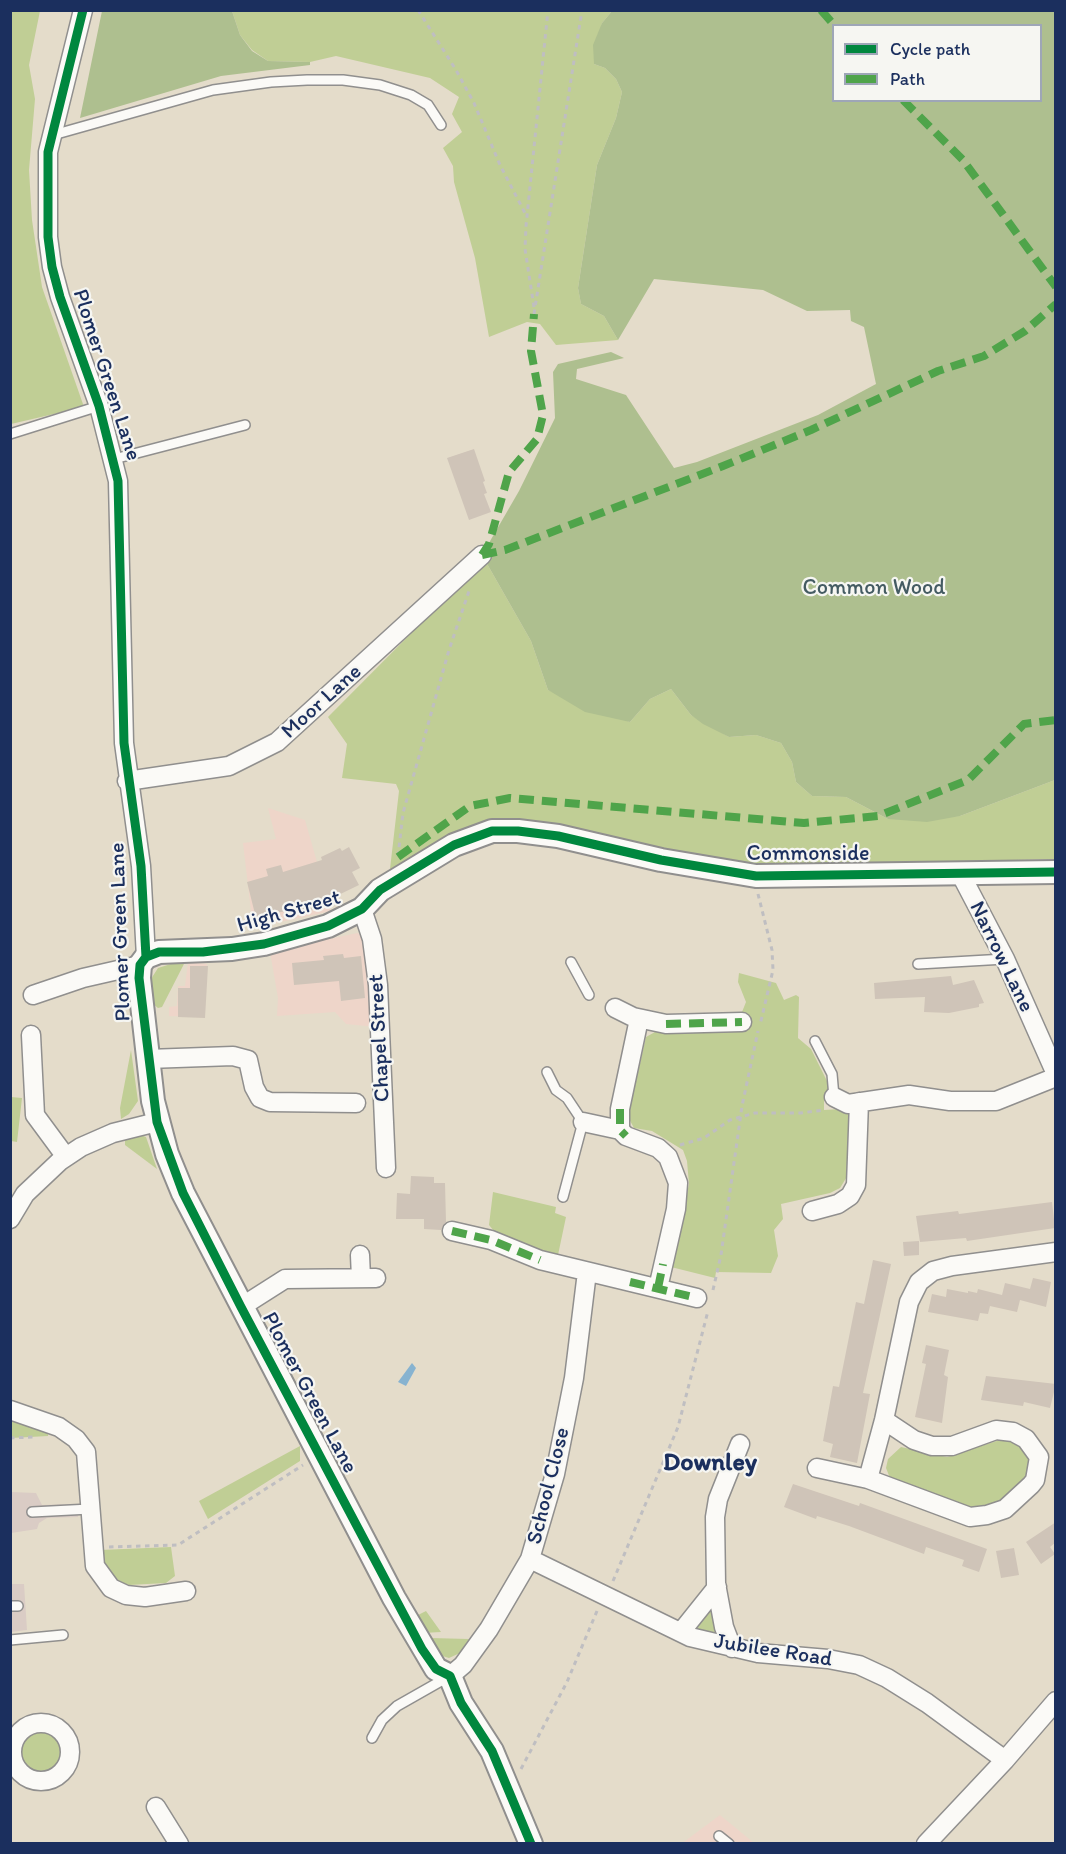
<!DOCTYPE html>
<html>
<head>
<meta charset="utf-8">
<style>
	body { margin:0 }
	#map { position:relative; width:1066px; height:1854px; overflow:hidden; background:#e4dcca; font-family:Itim,sans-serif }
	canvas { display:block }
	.frame { position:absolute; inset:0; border:12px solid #1b2f5e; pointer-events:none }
	.legend { position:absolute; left:832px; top:24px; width:210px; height:78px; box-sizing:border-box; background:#f6f6f2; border:2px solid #9ea6b7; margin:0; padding:8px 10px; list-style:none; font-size:18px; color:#1b2f5e }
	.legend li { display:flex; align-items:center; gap:12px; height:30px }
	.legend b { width:30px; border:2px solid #9ea6b7 }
</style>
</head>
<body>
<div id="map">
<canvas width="1066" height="1854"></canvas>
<div class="frame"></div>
<ul class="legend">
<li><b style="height:8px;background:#00873e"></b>Cycle path</li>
<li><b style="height:8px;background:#4fa44a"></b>Path</li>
</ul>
</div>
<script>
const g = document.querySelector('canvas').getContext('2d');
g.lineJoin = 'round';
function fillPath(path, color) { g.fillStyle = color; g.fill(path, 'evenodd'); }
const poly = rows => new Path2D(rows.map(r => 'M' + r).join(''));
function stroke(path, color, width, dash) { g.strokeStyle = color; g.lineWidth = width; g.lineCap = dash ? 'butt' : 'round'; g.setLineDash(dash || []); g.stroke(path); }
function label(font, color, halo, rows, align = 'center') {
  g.font = font + ' Itim,sans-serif'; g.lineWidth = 4.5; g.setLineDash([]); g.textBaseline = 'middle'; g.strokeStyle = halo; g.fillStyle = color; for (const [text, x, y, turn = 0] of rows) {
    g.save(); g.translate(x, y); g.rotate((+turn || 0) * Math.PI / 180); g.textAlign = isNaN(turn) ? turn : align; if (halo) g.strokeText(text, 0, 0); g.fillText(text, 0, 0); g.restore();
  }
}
fillPath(poly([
	[268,808,305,820,331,911,253,928,243,843,276,839],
	[357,933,363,935,376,1027,346,1024,335,1012,277,1016,278,998,270,952],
	[188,962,207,964,201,1017,169,1016,169,1007,177,1006,178,986,185,986],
	[720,1815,754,1843,681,1844]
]), '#eed5c9');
fillPath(poly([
	[11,1492,36,1493,42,1505,76,1504,78,1517,47,1518,39,1523,37,1529,11,1533],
	[11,1584,24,1584,27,1630,11,1632]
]), '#daccc5');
fillPath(poly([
	[10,11,40,11,29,65,35,99,29,170,32,220,42,287,84,407,11,424],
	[232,11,612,11,602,23,594,64,605,68,616,79,622,92,616,118,597,165,578,288,581,304,604,316,618,340,556,345,540,324,527,322,489,337,475,258,454,182,453,166,443,148,462,132,452,114,459,97,430,78,336,56,310,62,268,61,252,50,240,35],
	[482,555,531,641,548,690,630,722,650,699,671,689,691,715,729,737,756,735,781,743,792,762,796,782,812,796,846,797,888,819,960,816,1055,780,1055,859,772,866,722,860,495,821,464,829,390,869,399,791,396,784,342,778,347,744,328,717,473,571],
	[174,963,184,964,162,1007,158,1008,152,1003,151,979,158,968],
	[739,973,776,983,784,1000,796,995,799,997,798,1038,811,1049,829,1085,824,1102,824,1110,841,1109,848,1114,848,1175,840,1188,830,1193,781,1204,783,1219,774,1230,778,1256,771,1273,716,1272,715,1278,671,1267,689,1184,687,1161,683,1150,652,1131,634,1128,628,1117,646,1037,655,1032,666,1033,667,1030,740,1017,746,1002,738,982],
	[131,1050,138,1101,129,1114,121,1119,120,1108],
	[11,1097,22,1098,17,1142,11,1141],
	[141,1135,146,1137,157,1169,125,1145,125,1137],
	[493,1192,556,1207,555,1213,566,1217,558,1255,529,1249,507,1240,494,1231,489,1225],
	[11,1415,48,1427,48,1436,11,1438],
	[1003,1439,1013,1439,1033,1454,1034,1476,989,1512,978,1512,890,1478,886,1468,888,1459,901,1447,947,1457],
	[300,1446,300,1461,208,1519,199,1501],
	[171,1547,175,1576,166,1583,129,1585,117,1581,100,1557,100,1550],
	[709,1609,712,1613,716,1635,710,1636,694,1629],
	[426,1611,441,1632,423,1633,416,1616],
	[430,1638,469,1639,460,1653,449,1658,436,1654],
	'17 1749a23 23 0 1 1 46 0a23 23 0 1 1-46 0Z'
]), '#c0ce95');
fillPath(poly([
	[102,11,232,11,240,35,252,51,268,61,310,62,310,65,221,76,80,118],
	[612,11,1055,11,1055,780,960,816,927,822,888,819,846,797,812,796,796,782,792,762,781,743,756,735,729,737,703,724,691,715,671,689,650,699,630,722,585,712,548,690,531,641,482,555,519,491,555,418,553,372,558,364,611,352,624,358,577,369,576,379,626,395,674,468,697,462,818,415,876,384,864,327,851,321,850,310,807,311,763,290,654,279,618,340,604,316,581,304,578,288,597,165,616,118,622,92,616,79,605,68,594,64,593,45,602,23],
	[834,26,1040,26,1040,100,834,100]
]), '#aebf8f');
fillPath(poly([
	[412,1363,416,1368,406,1386,398,1382]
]), '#87b3d0');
fillPath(poly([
	[474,449,485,481,483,482,487,493,484,494,491,512,469,520,447,458],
	[349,847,360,868,352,872,359,885,326,901,327,905,304,913,302,907,256,918,247,882,268,876,266,869,281,865,283,872,322,860,321,857,340,848,342,851],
	[343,954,344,958,361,956,365,998,341,1001,339,981,294,985,292,963,324,960,323,956],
	[190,966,208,966,205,1018,178,1017,178,988,190,988],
	[951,976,953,985,974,980,984,1003,979,1004,979,1007,949,1013,924,1012,925,997,875,999,874,983],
	[411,1176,434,1177,434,1183,445,1183,446,1222,441,1230,424,1229,424,1219,396,1219,397,1193,410,1194],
	[1052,1202,1055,1228,967,1241,966,1238,920,1242,916,1216,958,1211,959,1214],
	[919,1241,919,1255,904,1256,903,1242],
	[873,1260,891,1264,863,1393,870,1394,857,1463,830,1457,833,1444,823,1441,833,1386,839,1387,856,1302,864,1304],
	[1033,1278,1051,1282,1046,1307,1020,1300,1017,1312,990,1306,988,1314,980,1313,978,1321,928,1312,932,1294,946,1297,947,1289,968,1293,968,1291,977,1293,978,1289,1002,1295,1005,1283,1030,1289],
	[926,1345,949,1350,944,1375,948,1377,942,1423,915,1417,926,1364,922,1363],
	[986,1376,1056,1384,1050,1408,1024,1402,1023,1406,981,1400],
	[793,1484,859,1506,860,1503,987,1549,979,1572,962,1566,964,1560,926,1547,924,1554,849,1526,817,1516,816,1519,784,1507],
	[1056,1522,1056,1542,1050,1547,1055,1554,1041,1564,1026,1542],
	[1014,1548,1019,1575,1001,1578,996,1551]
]), '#cfc4b8');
const service = poly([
	[53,135,213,90,271,82,307,80,343,80,380,85,411,95,428,105,441,125],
	[10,434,99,406],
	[114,459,245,425],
	[571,962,589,995],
	[918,964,1005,959],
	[815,1041,832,1074,834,1097],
	[547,1072,556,1090,567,1098,583,1122,563,1197],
	[32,1512,90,1509],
	[10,1606,18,1606],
	[10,1640,63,1635],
	[372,1738,382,1720,397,1706,448,1677],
	[719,1836,729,1844]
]);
const minor = poly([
	[83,10,48,152,48,237,52,267,60,297,99,406,118,481,124,743,141,866,146,957],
	[127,781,229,766,277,742,482,555],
	[960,873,1005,959,1056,1074],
	[362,909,372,939,378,985,386,1168],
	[33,995,83,978,140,965],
	[615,1008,633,1017,666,1024,742,1022],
	[639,1019,620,1109,620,1130,626,1136,658,1148,668,1157,678,1183,676,1209,658,1288],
	[31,1035,35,1115,66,1157],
	[148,1059,233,1056,248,1060,254,1087,260,1098,270,1102,356,1103],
	[834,1097,848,1104,909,1095,950,1101,996,1101,1056,1077],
	[583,1122,620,1130],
	[812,1211,838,1204,850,1196,856,1185,859,1102],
	[10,1219,25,1194,60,1161,81,1147,113,1133,157,1122],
	[452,1231,491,1240,540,1260,697,1298],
	[360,1255,361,1278],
	[241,1307,285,1279,376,1278],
	[10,1410,59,1427,76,1439,86,1452,95,1566,111,1588,126,1595,145,1597,186,1591],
	[884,1420,914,1440,932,1446,952,1446,996,1430,1013,1432,1026,1439,1039,1457,1035,1480,1031,1485,1005,1509,987,1515,970,1517,868,1479,884,1420,909,1302,919,1282,933,1271,952,1266,1056,1252],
	[817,1468,868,1479],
	[530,1559,690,1637,758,1653,828,1659,859,1665,887,1678,927,1703,1005,1760],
	[681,1632,717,1587],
	[732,1648,724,1627,716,1584,715,1517,718,1499,740,1444],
	[450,1676,463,1665,489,1629,530,1559,555,1474,574,1378,587,1272],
	'12 1752a29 29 0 1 1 58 0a29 29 0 1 1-58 0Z',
	[156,1807,179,1844],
	[926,1844,1005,1760,1056,1701]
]);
const tertiary = poly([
	[531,1844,492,1751,461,1703,450,1676,436,1669,394,1598,183,1193,167,1154,153,1101,139,978,140,965,146,957,159,952,232,949,264,944,328,926,362,909,380,890,454,845,492,831,518,831,558,836,661,860,756,876,1056,872]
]);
stroke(service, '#908f8e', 12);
stroke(minor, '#908f8e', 21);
stroke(tertiary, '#908f8e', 26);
stroke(poly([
	[418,10,456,70,474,103,500,165,526,215],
	[534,307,525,249,526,226,548,10],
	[534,314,582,10],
	[398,856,403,813,449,650,469,591],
	[758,894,772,950,773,970,760,1025],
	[680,1145,704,1138,730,1120,755,1113,800,1113,825,1110],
	[713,1290,721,1255,742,1106,758,1031],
	[10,1438,33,1437],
	[109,1547,178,1545,303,1465],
	[613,1581,678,1427,708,1311],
	[521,1769,567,1682,597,1611]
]), '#bfbec1', 3, [4.5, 4.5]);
stroke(service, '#fbfaf7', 9);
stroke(minor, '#fbfaf7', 18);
stroke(tertiary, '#fbfaf7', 22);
stroke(poly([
	[821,10,835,26],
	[903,100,963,160,1056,287],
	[482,555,505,550,723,466,811,430,938,371,984,356,1025,331,1056,304],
	[482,555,489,544,509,472,537,439,543,415,531,351,534,314],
	[398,857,470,806,510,798,804,823,878,816,968,780,1024,724,1056,720],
	[666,1024,742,1022],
	[620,1109,620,1130,626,1136],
	[452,1231,491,1240,540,1260],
	[630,1282,697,1298],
	[658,1288,663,1264]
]), '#4fa44a', 8, [15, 8]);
stroke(poly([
	[83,10,48,152,48,237,52,267,60,297,99,406,118,481,124,743,141,866,146,957,140,965,139,978,157,1122,183,1193,241,1307,422,1649,436,1669,450,1676,461,1703,492,1751,531,1844],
	[146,957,159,952,203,952,264,944,328,926,362,909,380,890,454,845,492,831,518,831,558,836,661,860,756,876,1056,872]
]), '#00873e', 9);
label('22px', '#1b2f5e', '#f6f6f2', [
	["Plomer Green Lane",106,375,72],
	["Moor Lane",322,702,-42],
	["Commonside",808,854],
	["High Street",289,912,-16],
	["Plomer Green Lane",121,932,-92],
	["Narrow Lane",1001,957,64],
	["Chapel Street",380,1038,-93],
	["Plomer Green Lane",309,1393,62],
	["School Close",549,1486,-76],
	["Jubilee Road",773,1651,9]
]);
label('22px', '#445b62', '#f6f6f2', [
	["Common Wood",874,588]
]);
label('bold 26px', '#1b2f5e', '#f6f6f2', [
	["Downley",710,1463]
]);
</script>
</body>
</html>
